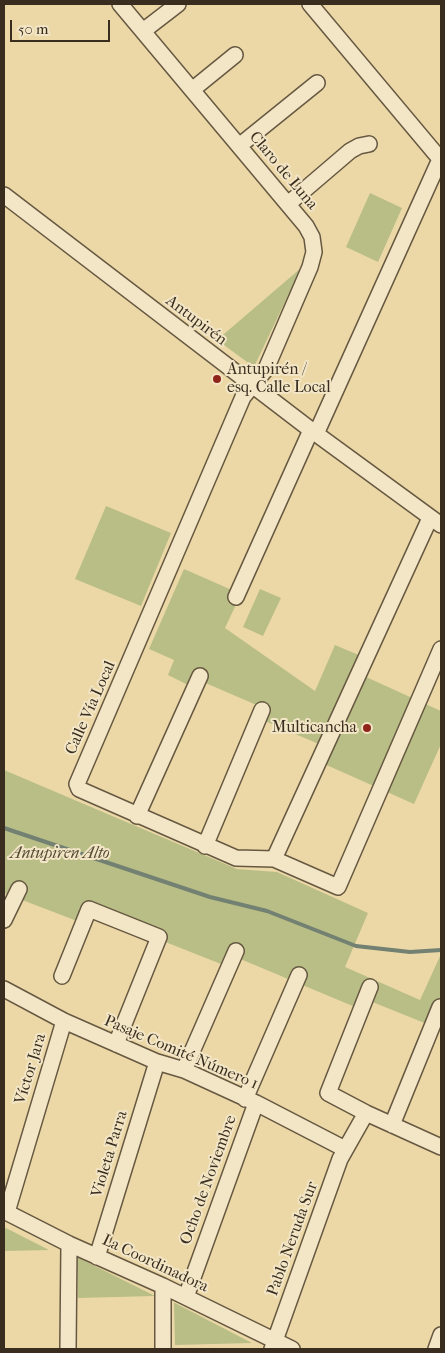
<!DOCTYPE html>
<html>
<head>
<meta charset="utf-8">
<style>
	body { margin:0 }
	#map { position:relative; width:445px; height:1353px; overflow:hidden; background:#ecd8a7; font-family:"IM FELL French Canon",serif }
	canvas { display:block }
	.frame { position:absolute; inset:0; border:5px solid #392d1f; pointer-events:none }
	.scale { position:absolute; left:10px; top:20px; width:100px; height:22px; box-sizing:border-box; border:2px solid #392d1f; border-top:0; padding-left:6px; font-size:15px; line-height:18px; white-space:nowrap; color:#392d1f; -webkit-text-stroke:4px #f3e6c6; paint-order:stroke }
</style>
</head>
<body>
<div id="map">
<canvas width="445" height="1353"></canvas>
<div class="frame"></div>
<div class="scale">50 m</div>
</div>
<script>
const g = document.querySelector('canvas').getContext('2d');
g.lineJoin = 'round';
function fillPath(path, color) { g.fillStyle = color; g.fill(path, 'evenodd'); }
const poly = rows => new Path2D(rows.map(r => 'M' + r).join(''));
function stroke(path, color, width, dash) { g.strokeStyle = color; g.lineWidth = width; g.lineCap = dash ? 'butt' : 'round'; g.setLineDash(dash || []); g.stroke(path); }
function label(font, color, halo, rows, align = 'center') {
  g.font = font + ' "IM FELL French Canon",serif'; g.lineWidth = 4; g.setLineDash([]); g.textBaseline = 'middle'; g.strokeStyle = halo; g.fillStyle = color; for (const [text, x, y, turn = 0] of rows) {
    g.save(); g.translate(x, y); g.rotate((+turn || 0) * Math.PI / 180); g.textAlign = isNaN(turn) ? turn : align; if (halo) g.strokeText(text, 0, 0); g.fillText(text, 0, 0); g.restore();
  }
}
fillPath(poly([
	[370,193,402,208,378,262,346,247],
	[301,268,254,367,217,340],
	[106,506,171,533,141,606,75,579],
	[184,569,241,594,225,628,315,691,335,645,361,656,355,672,441,711,441,744,414,804,322,763,328,748,265,721,268,710,194,678,190,686,168,675,174,660,149,649],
	[260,589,281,598,263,636,243,627],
	[4,770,237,869,277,872,368,913,345,967,420,1000,441,954,441,1005,427,1024,360,997,355,1007,226,953,221,964,82,909,77,921,4,893],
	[4,1227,49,1250,4,1251],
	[77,1257,155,1296,78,1298],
	[174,1303,175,1303,252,1343,175,1345]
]), '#b9be87');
stroke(poly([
	[4,828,210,897,267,911,356,946,410,952,441,950]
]), '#738172', 4);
const minor = poly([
	[120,4,306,226,312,237,314,252,310,267,266,369,243,397,77,784,79,789,236,858,274,859,338,887,441,649],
	[310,4,440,159],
	[143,31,178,4],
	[192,90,235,55],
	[239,146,317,83],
	[4,195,311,430,441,525],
	[288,204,350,151,359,146,369,144],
	[316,434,441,157],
	[236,597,311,430],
	[137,816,200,676],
	[205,846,262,710],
	[274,859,430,518],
	[4,920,19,889],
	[62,976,89,909,159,937,116,1044],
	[370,987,328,1093,366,1113,441,1147],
	[4,989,64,1021,157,1062,184,1070,256,1103,345,1149],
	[184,1070,236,951],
	[245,1099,299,975],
	[392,1125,440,1007],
	[4,1211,69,1244,163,1286,292,1349],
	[7,1212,64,1021],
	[97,1257,157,1062],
	[163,1286,163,1349],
	[186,1297,256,1103],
	[68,1349,69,1244],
	[272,1349,340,1159,366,1113],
	[436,1349,441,1335]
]);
stroke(minor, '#665841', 18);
stroke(minor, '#f3e6c6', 15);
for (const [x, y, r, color] of [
	[217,379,5,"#8f2418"],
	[367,728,5,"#8f2418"]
]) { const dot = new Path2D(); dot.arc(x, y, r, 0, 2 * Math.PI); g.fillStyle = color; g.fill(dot); stroke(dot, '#f3e6c6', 2); }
label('16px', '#392d1f', '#f3e6c6', [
	["Claro de Luna",283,171,50],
	["Antupirén",196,321,37],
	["Calle Vía Local",91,708,-66],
	["Pasaje Comité Número 1",181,1053,23],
	["Víctor Jara",31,1069,-73],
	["Violeta Parra",110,1154,-73],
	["Ocho de Noviembre",209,1180,-70],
	["Pablo Neruda Sur",293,1239,-70],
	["La Coordinadora",155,1264,25]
]);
label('16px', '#392d1f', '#f3e6c6', [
	["Antupirén /",227,370],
	["esq. Calle Local",227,388],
	["Multicancha",357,728,"right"]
], 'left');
label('italic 16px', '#534a34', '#f3e6c6', [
	["Antupiren Alto",60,854]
]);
</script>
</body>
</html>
